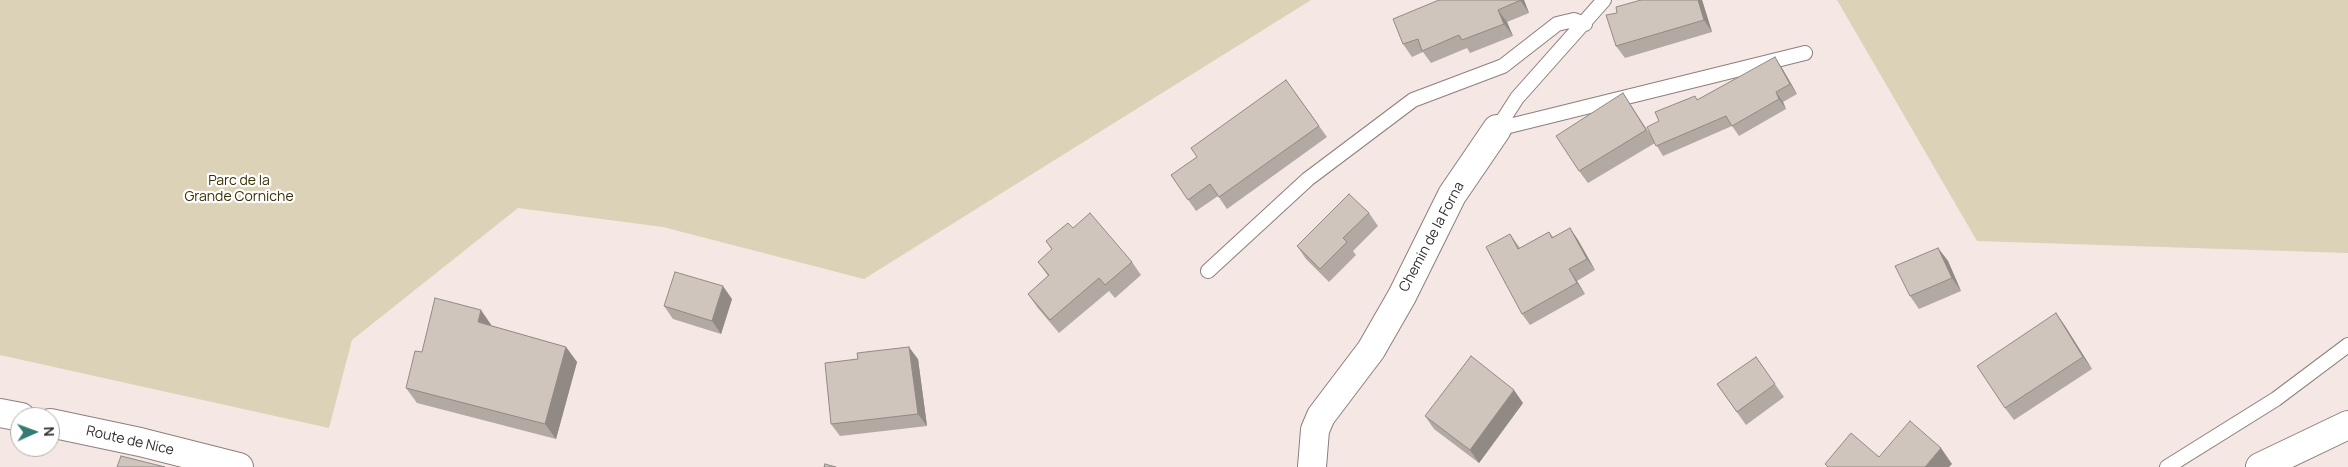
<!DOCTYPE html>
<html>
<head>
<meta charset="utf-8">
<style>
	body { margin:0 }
	#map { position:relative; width:2348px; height:467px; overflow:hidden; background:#f5e7e4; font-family:Manrope,sans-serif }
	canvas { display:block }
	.north { position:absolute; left:10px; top:407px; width:50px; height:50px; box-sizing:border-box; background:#fff; border:1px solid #aeacab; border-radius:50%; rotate:88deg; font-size:14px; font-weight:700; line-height:20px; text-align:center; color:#342f2e }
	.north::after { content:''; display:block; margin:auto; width:18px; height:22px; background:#357b73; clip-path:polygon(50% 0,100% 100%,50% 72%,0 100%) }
</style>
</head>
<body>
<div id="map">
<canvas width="2348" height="467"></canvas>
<div class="north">N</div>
</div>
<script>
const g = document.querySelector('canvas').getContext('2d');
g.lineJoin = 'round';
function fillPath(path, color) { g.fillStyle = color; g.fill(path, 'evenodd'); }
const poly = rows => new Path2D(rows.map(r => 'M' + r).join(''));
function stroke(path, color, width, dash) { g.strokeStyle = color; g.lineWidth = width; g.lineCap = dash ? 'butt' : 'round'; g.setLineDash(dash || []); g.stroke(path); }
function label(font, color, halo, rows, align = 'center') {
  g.font = font + ' Manrope,sans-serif'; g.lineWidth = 4.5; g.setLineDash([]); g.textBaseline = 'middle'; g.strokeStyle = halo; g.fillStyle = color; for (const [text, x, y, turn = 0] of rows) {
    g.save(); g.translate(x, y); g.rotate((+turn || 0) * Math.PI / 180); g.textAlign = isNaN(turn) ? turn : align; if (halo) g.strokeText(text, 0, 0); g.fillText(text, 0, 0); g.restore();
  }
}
fillPath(poly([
	[0,0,1311,0,864,279,663,227,518,208,352,340,329,428,0,355],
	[1837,0,2348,0,2348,253,1977,241]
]), '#dbd2b7');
const lane = poly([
	[1497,129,1805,53],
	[1497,129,1517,98,1604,0],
	[1208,271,1308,179,1413,100,1503,66,1557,24,1574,20,1585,24],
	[2167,467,2276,399,2348,345]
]);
const street = poly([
	[1312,467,1315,430,1321,416,1371,350,1402,296,1452,195,1497,129]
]);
const secondary = poly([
	[0,413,21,417],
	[50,423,140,442,239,467],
	[2260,467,2348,425]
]);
stroke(lane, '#8c7f7d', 16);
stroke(street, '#8c7f7d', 30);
stroke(secondary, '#8c7f7d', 30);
stroke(lane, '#fff', 14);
stroke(street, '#fff', 28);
stroke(secondary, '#fff', 28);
fillPath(poly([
	[1439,0,1524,0,1529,13,1507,22,1513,36,1470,53,1467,48,1431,63,1423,52,1412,57,1403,44],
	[1641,0,1702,0,1712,32,1625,58,1616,46,1617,13],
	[1782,68,1797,94,1783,102,1786,109,1739,136,1732,126,1663,156,1655,143,1588,183,1579,171,1623,93,1652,137,1698,100],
	[1286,80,1327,137,1227,209,1218,196,1196,211,1171,175,1197,157],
	[1369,213,1378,226,1353,251,1356,255,1329,282,1306,259,1297,246],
	[1073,228,1132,262,1141,275,1115,298,1109,291,1059,333,1037,307,1028,294,1048,276,1038,262,1052,250,1046,241],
	[1570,228,1578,240,1595,270,1577,281,1585,294,1530,325,1522,314,1510,234,1520,248,1549,232,1553,237],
	[1938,248,1948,261,1961,291,1919,309,1910,296],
	[732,299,721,334,673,319,664,306],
	[2056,313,2065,326,2092,369,2014,420,2005,408],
	[492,326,566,347,577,362,556,439,417,403,406,388,422,352],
	[1756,357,1784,397,1746,425,1717,384],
	[918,359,927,426,840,436,831,424],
	[1523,403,1479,463,1434,429,1425,416]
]), '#b2a9a3');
fillPath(poly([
	[1520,0,1524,0,1529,13],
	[1698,0,1702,0,1712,32,1704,20],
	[1498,10,1507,22,1513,36,1504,24],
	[1775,57,1782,68,1797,94,1790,84],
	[1776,92,1783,102,1786,109,1779,99],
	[1570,228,1578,240,1595,270,1587,259],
	[1938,248,1948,261,1961,291,1952,278],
	[1569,269,1577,281,1585,294,1577,283],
	[723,286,732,299,721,334,712,321],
	[481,310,492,326,478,322],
	[2056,313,2065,326,2092,369,2083,357],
	[566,347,577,362,556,439,545,424],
	[909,347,918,359,927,426,918,414],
	[1514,390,1523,403,1479,463,1470,450],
	[1941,448,1952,464,1949,467,1925,467]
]), '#918a84');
const building = poly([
	[1439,0,1521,0,1498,10,1504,24,1462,40,1459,35,1422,51,1418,39,1403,44,1393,19,1439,0],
	[1641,0,1698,0,1704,20,1616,46,1606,15,1617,13,1616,7,1641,0],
	[1775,57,1790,84,1776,92,1779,99,1732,126,1726,116,1656,146,1647,127,1659,121,1655,112,1695,96,1697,100,1775,57],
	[1286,80,1319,126,1219,197,1210,184,1188,200,1171,175,1197,157,1191,148,1286,80],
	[1623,93,1646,130,1579,171,1556,136,1623,93],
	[1349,194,1369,213,1343,238,1347,242,1320,269,1297,246,1349,194],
	[1090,213,1132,262,1105,285,1099,278,1050,320,1028,294,1049,275,1038,262,1052,249,1046,241,1068,223,1073,228,1090,213],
	[1570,228,1587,259,1569,269,1577,283,1522,314,1486,247,1510,234,1518,249,1549,232,1552,238,1570,228],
	[1938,248,1952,278,1910,296,1895,266,1938,248],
	[675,272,723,286,712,321,664,306,675,272],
	[435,298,481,310,478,322,566,347,545,424,406,388,415,351,422,352,435,298],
	[2056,313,2083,357,2005,408,1977,366,2056,313],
	[909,347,918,414,831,424,825,363,858,359,857,353,909,347],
	[1471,356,1514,390,1470,450,1425,416,1471,356],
	[1756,357,1775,384,1737,412,1717,384,1756,357],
	[1910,421,1941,448,1925,467,1828,467,1825,464,1851,433,1879,457,1910,421],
	[121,456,165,467,117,467,121,456],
	[825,464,836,467,824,467,825,464]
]);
fillPath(building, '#cfc5bd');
stroke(building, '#918a84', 1);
label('14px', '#3c2f00', '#fff', [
	["Parc de la",239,181],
	["Grande Corniche",239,197]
]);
label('14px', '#342f2e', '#fff', [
	["Chemin de la Forna",1432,237,-62],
	["Route de Nice",130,441,13]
]);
</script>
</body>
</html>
